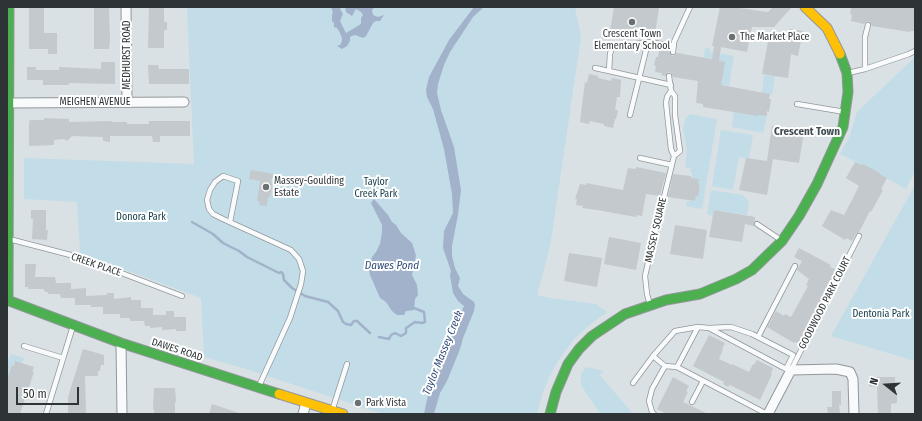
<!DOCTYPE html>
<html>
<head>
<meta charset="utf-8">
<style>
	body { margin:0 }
	#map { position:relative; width:922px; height:421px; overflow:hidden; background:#d9e1e4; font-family:"Fira Sans Condensed",sans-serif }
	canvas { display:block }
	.frame { position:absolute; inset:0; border:8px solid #2e3436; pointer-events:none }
	.north { position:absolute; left:866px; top:365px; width:40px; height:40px; -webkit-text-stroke:3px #fff; paint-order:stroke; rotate:287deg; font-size:11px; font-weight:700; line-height:16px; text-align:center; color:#2e3436 }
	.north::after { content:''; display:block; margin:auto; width:14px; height:18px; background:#2e3436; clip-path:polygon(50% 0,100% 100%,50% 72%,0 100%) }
	.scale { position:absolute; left:16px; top:387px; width:63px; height:18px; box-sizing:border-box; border:2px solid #2e3436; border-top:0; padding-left:5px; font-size:12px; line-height:14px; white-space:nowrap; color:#2e3436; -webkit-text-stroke:3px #fff; paint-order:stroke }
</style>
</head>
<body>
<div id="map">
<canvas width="922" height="421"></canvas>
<div class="frame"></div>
<div class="north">N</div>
<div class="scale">50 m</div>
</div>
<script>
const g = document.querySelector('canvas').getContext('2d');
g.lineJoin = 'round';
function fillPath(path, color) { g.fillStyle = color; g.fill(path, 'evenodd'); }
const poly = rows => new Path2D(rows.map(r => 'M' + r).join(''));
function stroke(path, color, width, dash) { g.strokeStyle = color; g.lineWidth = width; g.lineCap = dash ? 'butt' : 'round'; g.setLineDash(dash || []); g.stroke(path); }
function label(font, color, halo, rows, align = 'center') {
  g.font = font + ' "Fira Sans Condensed",sans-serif'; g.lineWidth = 4; g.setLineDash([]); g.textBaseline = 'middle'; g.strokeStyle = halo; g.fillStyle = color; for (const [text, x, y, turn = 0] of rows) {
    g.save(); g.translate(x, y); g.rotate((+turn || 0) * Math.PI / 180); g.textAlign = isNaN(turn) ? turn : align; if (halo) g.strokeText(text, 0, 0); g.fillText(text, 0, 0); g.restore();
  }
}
fillPath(poly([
	[187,7,575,7,581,37,550,247,537,295,551,298,596,304,607,312,592,323,574,339,560,358,550,375,543,392,537,414,383,414,243,368,204,357,201,298,80,253,77,202,24,199,24,158,194,164],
	[705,48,710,48,710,52,734,56,729,86,718,84,719,60,704,57],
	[915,57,915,171,906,189,880,174,880,173,876,170,875,172,867,168,867,166,863,164,862,165,840,154,849,138,857,112],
	[764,75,775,76,772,95,762,93],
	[742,111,767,116,763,133,732,127,734,112,741,113],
	[690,114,716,119,717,120,702,209,686,206,687,201,695,201,696,196,698,197,700,185,698,184,699,179,692,178,692,173,690,172,691,168,685,167,687,149,683,128,686,118],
	[721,130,753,135,749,159,739,157,733,190,712,186],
	[915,185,915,361,831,336],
	[711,190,743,195,749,202,747,215,714,210,713,216,707,214],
	[11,354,24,358,22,363,15,361,14,366,12,365,7,379,7,364],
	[586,367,604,371,600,375,633,414,600,414,581,385,581,374]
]), '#c2dde7');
fillPath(poly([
	[331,7,342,7,340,9,343,14,340,21,346,33,361,24,361,18,363,15,361,12,356,9,352,16,346,12,345,7,375,7,372,10,373,15,378,17,384,15,380,21,376,21,373,23,366,36,363,38,355,35,352,36,350,37,350,41,347,46,342,49,337,46,340,45,342,41,342,38,339,31,336,27,335,28,334,27,334,23,332,21,332,14,333,13],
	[474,7,484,7,473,17,450,52,444,65,438,84,437,93,441,110,454,147,461,190,458,215,452,246,452,256,455,268,460,278,458,286,463,294,474,302,475,305,474,311,463,338,460,349,447,381,440,393,434,414,424,414,428,395,441,357,464,306,458,301,453,293,450,275,451,271,443,248,444,231,453,213,452,194,444,149,433,109,427,97,426,90,429,77,449,40],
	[374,199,388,215,392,222,396,225,401,233,412,243,415,252,416,256,412,275,417,285,418,295,415,299,414,310,406,311,404,315,397,315,392,311,386,302,380,298,370,275,369,270,372,257,376,252,380,244,382,232,382,225,371,203]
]), '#a2b2ca');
stroke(poly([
	[192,222,213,234,223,243,239,251,247,257,279,273,281,272,283,274,284,280,292,288,305,296,328,302,338,311,343,322,346,324,351,325,354,321,357,321,370,333],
	[379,337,389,339,391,335,395,333,401,336,406,333,406,328,415,322,422,323,425,322,424,312,414,308]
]), '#a2b2ca', 2.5);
fillPath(poly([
	[29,7,44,7,44,33,57,33,57,54,48,54,48,49,29,49],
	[94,7,109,7,110,42,109,49,94,49],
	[149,7,164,7,164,22,167,22,167,30,164,30,164,48,148,48],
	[614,7,659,7,655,34,630,29,630,35,610,31],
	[720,7,732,7,768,12,773,7,792,7,774,27,752,27,747,52,721,47,719,61,725,62,721,85,770,94,769,99,771,99,769,112,767,111,767,116,758,115,758,116,703,107,703,104,696,103,698,81,673,77,670,72,667,73,665,76,661,75,662,73,655,72,656,66,654,65,656,57,658,57,659,51,669,51,672,56,675,55,677,53,712,59,714,46,712,46],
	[851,7,915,7,915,31,911,31,910,32,872,26,871,23,869,21,866,22,864,24,851,21,852,15,850,14],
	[790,29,803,31,798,56,791,54,788,78,762,74,769,36,783,38],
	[101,62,115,62,115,84,69,83,69,85,43,85,43,80,27,80,27,67,36,67,36,70,59,70,59,67,101,69],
	[148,65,158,65,159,69,189,69,189,84,149,84],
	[589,74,598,76,598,78,611,81,612,78,621,80,620,97,617,97,615,110,618,110,616,119,615,119,613,128,604,126,604,124,590,121,589,124,580,122,585,82,587,83],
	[44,118,69,119,69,122,111,121,112,122,127,122,127,124,149,124,149,121,190,121,190,136,160,136,160,142,153,142,152,136,110,136,110,142,103,141,103,137,72,136,67,141,64,139,54,140,54,145,29,146,29,122,30,120,44,120],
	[772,126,804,131,799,163,773,159,767,195,739,190,746,158,767,161],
	[855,162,862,165,863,164,880,173,880,174,887,178,881,189,883,190,871,212,870,211,859,232,856,234,852,241,846,238,845,240,822,226,831,210,844,215,851,202,859,186,846,178],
	[636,167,666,173,660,196,646,194,642,216,637,215,636,217,597,210,582,208,583,206,576,205,577,199,575,199,580,184,586,185,586,183,623,190,628,168,636,169],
	[251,170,273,174,271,183,273,183,270,197,268,197,267,206,259,205,260,202,257,201,260,181,249,179],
	[673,174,691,176,691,178,699,179,698,184,700,185,698,197,696,196,695,201,668,197],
	[31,210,46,210,46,230,48,230,47,240,32,239,33,219,31,219],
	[714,210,755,217,754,226,745,224,742,242,709,237],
	[675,225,707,230,703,259,670,254],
	[609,237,641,243,636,270,604,264],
	[799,248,831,265,830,267,837,270,799,344,795,342,794,343,767,327,776,311,784,316,785,314,791,317,808,286,806,285,809,279,797,270,802,261,794,257],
	[569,253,602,258,597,287,564,281],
	[25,264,36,264,35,277,55,277,56,283,71,283,71,289,86,288,86,296,107,295,107,293,114,293,114,299,131,297,131,300,141,300,141,308,153,308,153,315,166,315,166,311,174,311,174,317,186,317,186,331,176,331,176,329,162,330,162,327,150,328,150,326,145,326,144,321,130,321,130,318,120,318,120,314,103,314,103,307,91,307,91,305,75,305,75,298,61,298,60,294,48,294,48,292,45,292,44,289,28,289,28,287,25,287],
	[709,335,725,343,722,349,723,349,719,359,732,365,732,364,749,372,753,364,754,365,757,360,773,368,771,373,772,374,760,400,730,385,728,387,723,384,724,382,693,366],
	[83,349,104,355,104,365,101,365,100,371,98,371,98,376,85,376,86,414,68,414,68,397],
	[15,361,34,367,32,372,34,372,20,414,7,414,7,379,12,365,14,366],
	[673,377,689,386,686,391,688,392,683,402,708,414,667,414,657,409],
	[873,377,895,377,895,393,897,393,897,403,891,404,891,414,878,414,877,387,869,386,869,379,873,379],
	[154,388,175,388,176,402,175,402,175,414,154,414,154,409,153,409],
	[832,391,841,391,841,405,839,405,840,414,828,414,827,407,832,407],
	[212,404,239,413,239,414,209,414]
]), '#c3c9cc');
const lane = poly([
	[673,52,674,42,690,7],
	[595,68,609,71],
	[865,69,865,37,868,25],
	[848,73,865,69,909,54,915,51],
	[671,85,609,71,610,54,612,48,648,42,674,46],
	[671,91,667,97,666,103,671,149,674,156],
	[797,104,845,112],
	[630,115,648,42],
	[640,158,672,165],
	[230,222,238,181,223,176,215,182,210,190,207,200,209,209,213,214,223,219,291,250,299,259,303,271,301,284,290,318,259,386],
	[757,224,781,240],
	[9,239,82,258,182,296],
	[650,305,647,294,645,276,648,263,674,156,680,151,675,115,675,96,671,91,669,76],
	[698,327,709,328,786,369,793,355,752,334,731,327,709,328],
	[758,337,795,266],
	[24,346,63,358],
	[653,356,675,331,698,327,677,367],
	[791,370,859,236],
	[633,383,653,356,665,366],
	[692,402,703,381],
	[332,411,347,364],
	[46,414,73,326],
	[654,414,652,412,649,401,652,389,665,366,677,367,767,414]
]);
const street = poly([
	[126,7,127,102],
	[7,103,184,102],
	[121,343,122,414],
	[303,414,306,403],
	[768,414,791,370,836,369,850,372,853,379,854,414]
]);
const fast = poly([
	[7,300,121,343,279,394],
	[8,301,9,7],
	[550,414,556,392,568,364,579,349,592,336,625,314,666,300,700,294,736,279,752,270,782,241,799,216,817,184,843,127,848,92,847,73,840,54]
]);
const slow = poly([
	[805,7,827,28,840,54],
	[279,394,343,414]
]);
stroke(lane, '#92979a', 6);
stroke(street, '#92979a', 11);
stroke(fast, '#92979a', 11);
stroke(slow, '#92979a', 11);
stroke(lane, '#f9fafb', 4.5);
stroke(street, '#f9fafb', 9);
stroke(fast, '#4caf50', 9);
stroke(slow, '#ffc107', 9);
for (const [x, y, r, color] of [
	[632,22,4,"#6a7173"],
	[732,37,4,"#6a7173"],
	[266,187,4,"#6a7173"],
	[358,403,4,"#6a7173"]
]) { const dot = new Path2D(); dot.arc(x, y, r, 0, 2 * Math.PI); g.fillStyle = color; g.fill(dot); stroke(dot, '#fff', 1.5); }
label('10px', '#2e3436', '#fff', [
	["Crescent Town",632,34,"center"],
	["Elementary School",632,46,"center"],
	["The Market Place",740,37],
	["Massey-Goulding",274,181],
	["Estate",274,193],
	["Park Vista",366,403]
], 'left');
label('10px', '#2e3436', '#fff', [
	["MEDHURST ROAD",127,55,-90],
	["MEIGHEN AVENUE",95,102],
	["MASSEY SQUARE",656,230,-77],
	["CREEK PLACE",96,265,19],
	["GOODWOOD PARK COURT",825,303,-63],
	["DAWES ROAD",177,350,18]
]);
label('10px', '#113b47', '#fff', [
	["Taylor",376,182],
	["Creek Park",376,194],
	["Donora Park",141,217],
	["Dentonia Park",881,314]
]);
label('bold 11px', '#424e53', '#fff', [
	["Crescent Town",807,132]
]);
label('italic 11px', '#324c7a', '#fff', [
	["Dawes Pond",392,266],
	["Taylor Massey Creek",443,353,-68]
]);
</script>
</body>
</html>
